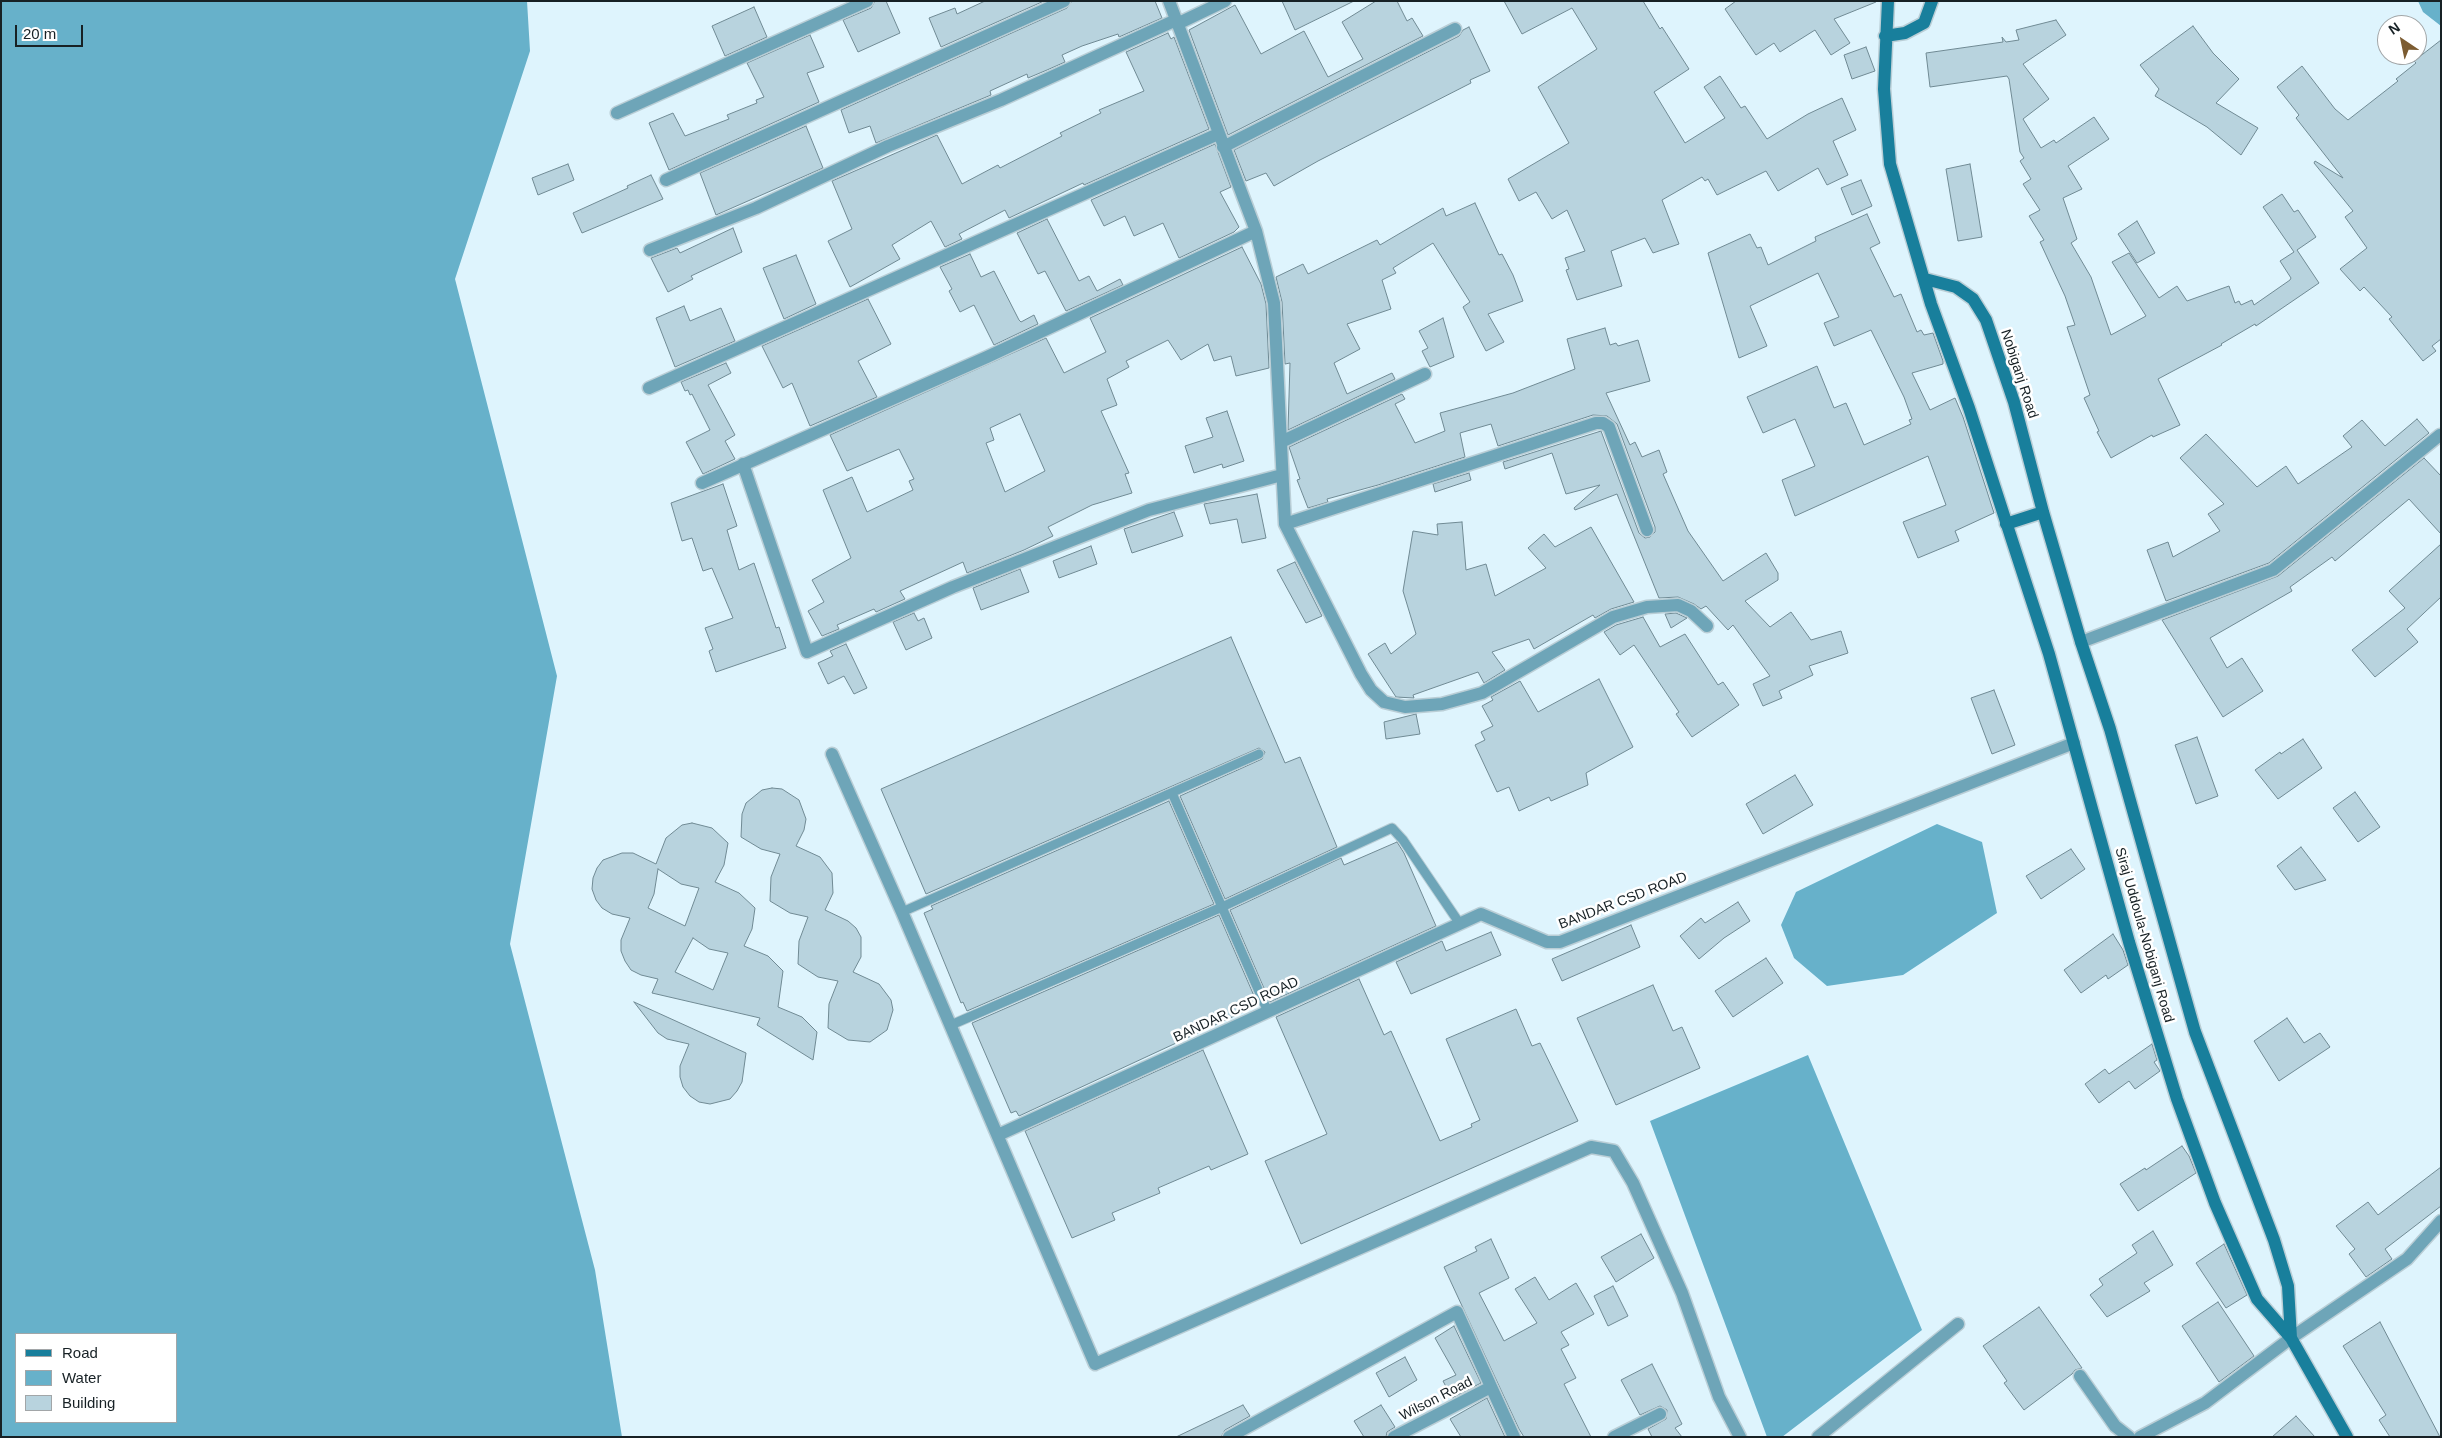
<!DOCTYPE html>
<html>
<head>
<meta charset="utf-8">
<style>
	body { margin:0 }
	#map { position:relative; width:2442px; height:1438px; overflow:hidden; background:#def4fd; font-family:Arial,sans-serif }
	canvas { display:block }
	.frame { position:absolute; inset:0; border:2px solid #172125; pointer-events:none }
	.legend { position:absolute; left:15px; top:1333px; width:162px; height:90px; box-sizing:border-box; background:#fff; border:1px solid #a2a6a8; margin:0; padding:6px 9px; list-style:none; font-size:15px; color:#172125 }
	.legend li { display:flex; align-items:center; gap:10px; height:25px }
	.legend b { width:25px; border:1px solid #a2a6a8 }
	.north { position:absolute; left:2377px; top:15px; width:50px; height:50px; box-sizing:border-box; background:#fff; border:1px solid #a2a6a8; border-radius:50%; rotate:326deg; font-size:14px; font-weight:700; line-height:20px; text-align:center; color:#172125 }
	.north::after { content:''; display:block; margin:auto; width:18px; height:22px; background:#7c5c32; clip-path:polygon(50% 0,100% 100%,50% 72%,0 100%) }
	.scale { position:absolute; left:15px; top:25px; width:68px; height:22px; box-sizing:border-box; border:2px solid #172125; border-top:0; padding-left:6px; font-size:15px; line-height:18px; white-space:nowrap; color:#172125; -webkit-text-stroke:4px #fff; paint-order:stroke }
</style>
</head>
<body>
<div id="map">
<canvas width="2442" height="1438"></canvas>
<div class="frame"></div>
<ul class="legend">
<li><b style="height:6px;background:#187f9c"></b>Road</li>
<li><b style="height:14px;background:#67b1ca"></b>Water</li>
<li><b style="height:14px;background:#b8d3de"></b>Building</li>
</ul>
<div class="north">N</div>
<div class="scale">20 m</div>
</div>
<script>
const g = document.querySelector('canvas').getContext('2d');
g.lineJoin = 'round';
function fillPath(path, color) { g.fillStyle = color; g.fill(path, 'evenodd'); }
const poly = rows => new Path2D(rows.map(r => 'M' + r).join(''));
function stroke(path, color, width, dash) { g.strokeStyle = color; g.lineWidth = width; g.lineCap = dash ? 'butt' : 'round'; g.setLineDash(dash || []); g.stroke(path); }
function label(font, color, halo, rows, align = 'center') {
  g.font = font + ' Arial,sans-serif'; g.lineWidth = 5; g.setLineDash([]); g.textBaseline = 'middle'; g.strokeStyle = halo; g.fillStyle = color; for (const [text, x, y, turn = 0] of rows) {
    g.save(); g.translate(x, y); g.rotate((+turn || 0) * Math.PI / 180); g.textAlign = isNaN(turn) ? turn : align; if (halo) g.strokeText(text, 0, 0); g.fillText(text, 0, 0); g.restore();
  }
}
fillPath(poly([
	[1,1,527,1,530,51,455,279,557,676,510,944,595,1270,622,1437,1,1437],
	[16,1334,176,1334,176,1422,16,1422],
	[2418,1,2441,1,2441,26,2423,12],
	[1937,824,1982,842,1997,913,1903,975,1827,986,1794,958,1781,925,1796,892],
	[1808,1055,1922,1330,1782,1437,1767,1437,1650,1121]
]), '#67b1ca');
const building = poly([
	[875,1,886,1,900,33,858,52,843,20,871,8,875,1],
	[985,1,1044,1,941,47,929,18,955,8,957,14,985,1],
	[1072,1,1155,1,1162,18,1119,37,1118,34,1082,46,1062,55,1065,62,1047,70,1028,78,1027,74,990,91,991,95,876,143,870,126,849,133,841,110,1067,8,1072,1],
	[1282,1,1354,1,1295,30,1282,1],
	[1376,1,1397,1,1407,21,1412,18,1423,36,1228,135,1189,30,1235,5,1261,54,1304,31,1328,77,1363,59,1342,22,1376,1],
	[1504,1,1643,1,1660,29,1662,27,1689,69,1654,92,1685,143,1725,118,1704,87,1720,76,1741,108,1745,106,1767,139,1808,114,1842,98,1856,130,1833,141,1848,175,1827,185,1818,168,1778,191,1766,171,1717,195,1708,179,1705,181,1702,177,1662,200,1679,244,1653,253,1645,238,1611,251,1622,286,1577,300,1566,270,1569,269,1565,258,1585,251,1567,210,1552,219,1536,192,1519,201,1508,179,1569,143,1538,87,1597,49,1572,8,1522,34,1504,1],
	[1736,1,1875,1,1876,2,1834,19,1850,43,1831,55,1815,30,1780,52,1774,43,1756,55,1725,9,1736,1],
	[754,7,767,37,725,56,712,26,754,7],
	[2056,20,2066,35,2023,64,2049,99,2023,119,2041,148,2054,140,2056,143,2094,117,2109,139,2068,166,2082,189,2063,198,2077,239,2071,243,2091,277,2111,335,2146,316,2112,262,2129,253,2159,298,2177,286,2187,301,2229,286,2235,303,2239,301,2241,305,2252,300,2254,305,2290,280,2291,278,2280,261,2294,252,2263,207,2282,194,2294,212,2298,210,2316,237,2297,250,2319,283,2256,326,2255,324,2221,344,2222,345,2158,379,2180,425,2153,437,2152,435,2111,458,2097,432,2099,431,2084,398,2090,395,2067,327,2075,325,2065,296,2040,242,2044,240,2029,216,2040,210,2023,184,2031,179,2020,161,2024,158,2020,152,2009,79,2007,76,1930,87,1926,53,2003,42,2002,37,2006,42,2019,40,2016,30,2056,20],
	[2193,26,2213,53,2239,79,2216,103,2258,128,2241,155,2207,127,2155,96,2159,89,2140,65,2193,26],
	[1469,27,1490,71,1470,80,1471,83,1318,161,1274,186,1266,173,1246,181,1234,150,1459,36,1463,30,1469,27],
	[1168,33,1171,39,1174,37,1209,129,1084,185,1083,183,1009,218,1005,210,959,234,962,239,945,247,931,221,892,245,900,259,850,287,828,241,852,229,832,181,937,135,962,184,998,165,1000,168,1062,136,1060,133,1101,113,1099,110,1144,91,1126,52,1168,33],
	[810,35,824,67,807,73,819,102,669,170,649,123,673,113,685,136,729,119,727,115,757,103,756,100,764,97,747,63,810,35],
	[2441,40,2441,339,2432,346,2436,351,2423,361,2389,319,2392,317,2364,287,2360,291,2340,269,2367,248,2345,217,2353,211,2314,163,2315,161,2343,178,2296,118,2299,115,2277,87,2302,66,2335,109,2348,120,2398,81,2396,79,2416,63,2414,61,2441,40],
	[1866,47,1875,71,1852,79,1844,55,1866,47],
	[806,126,823,168,716,215,700,173,806,126],
	[1215,144,1231,187,1220,192,1239,227,1234,232,1179,258,1163,223,1134,236,1125,216,1104,226,1091,200,1215,144],
	[568,164,574,180,538,195,532,178,568,164],
	[1970,164,1982,237,1958,241,1946,169,1970,164],
	[651,175,663,199,582,233,573,213,628,188,627,186,651,175],
	[1861,180,1872,206,1852,215,1841,188,1861,180],
	[1475,203,1499,255,1502,254,1513,275,1523,301,1488,314,1504,342,1486,351,1463,307,1470,302,1433,243,1393,268,1396,273,1382,280,1391,309,1347,324,1360,349,1334,363,1347,394,1392,373,1395,379,1288,430,1290,363,1285,364,1282,302,1276,277,1303,264,1308,274,1377,240,1380,245,1443,208,1446,216,1475,203],
	[1867,214,1880,243,1870,248,1894,297,1901,294,1917,332,1921,330,1924,335,1933,333,1943,361,1943,364,1912,373,1930,410,1955,398,1963,417,1994,513,1955,531,1959,541,1918,558,1903,522,1946,505,1928,456,1795,516,1782,480,1815,466,1795,419,1763,433,1747,397,1817,366,1834,408,1846,403,1864,445,1911,424,1909,420,1912,419,1904,397,1871,330,1834,346,1824,323,1839,317,1818,273,1750,306,1767,346,1739,358,1708,253,1750,234,1757,248,1761,247,1768,265,1816,241,1815,237,1867,214],
	[1047,219,1079,281,1089,276,1097,291,1120,279,1123,285,1066,311,1045,271,1038,274,1017,233,1047,219],
	[2137,221,2155,253,2137,263,2118,234,2137,221],
	[733,228,742,252,691,276,693,279,668,292,651,258,677,248,680,253,733,228],
	[1242,247,1261,284,1266,304,1269,368,1236,376,1231,356,1214,361,1208,344,1181,360,1168,340,1126,361,1129,367,1107,379,1117,405,1101,411,1129,473,1125,474,1132,493,1092,505,1048,527,1053,536,1024,550,967,573,963,562,900,591,905,599,876,612,874,609,837,625,839,629,822,636,808,611,824,602,812,580,851,558,823,490,852,477,867,512,913,490,909,481,914,479,899,449,847,471,830,435,1046,338,1064,373,1106,352,1090,318,1242,247],
	[1020,414,1045,471,1005,492,986,443,994,440,990,428,1020,414],
	[970,254,981,277,994,271,1019,320,1021,322,1034,315,1038,324,994,345,974,305,960,312,949,291,952,289,940,267,970,254],
	[796,255,816,304,784,319,763,268,796,255],
	[868,299,891,344,858,361,877,397,810,426,792,383,783,388,762,346,868,299],
	[684,306,690,321,721,308,735,341,675,367,656,318,684,306],
	[1443,318,1454,357,1430,367,1422,351,1428,348,1419,331,1443,318],
	[1605,328,1610,345,1616,343,1618,346,1638,340,1650,381,1606,393,1630,445,1635,442,1642,457,1659,450,1667,472,1663,474,1688,531,1723,581,1766,553,1778,573,1778,580,1745,601,1770,627,1791,612,1811,640,1841,631,1848,653,1809,666,1813,675,1779,691,1782,698,1763,706,1753,684,1770,676,1733,625,1728,630,1706,606,1701,609,1694,604,1678,597,1659,598,1617,494,1575,510,1574,508,1600,485,1566,494,1552,453,1505,469,1503,462,1601,431,1639,533,1645,538,1650,537,1655,532,1655,527,1617,424,1607,416,1593,415,1498,446,1491,424,1460,433,1465,457,1378,485,1327,499,1328,502,1308,508,1297,480,1300,479,1289,447,1402,394,1405,399,1395,404,1415,443,1445,431,1440,413,1513,393,1575,369,1567,339,1605,328],
	[726,363,731,373,708,385,735,435,725,441,735,459,703,474,686,442,710,430,692,394,690,395,688,390,685,391,681,382,726,363],
	[1227,411,1244,461,1223,468,1222,464,1194,473,1185,446,1213,437,1206,418,1227,411],
	[2417,419,2429,433,2269,563,2166,601,2147,550,2168,542,2173,557,2220,531,2208,514,2224,504,2180,458,2206,434,2257,487,2286,466,2298,484,2352,447,2343,436,2362,420,2385,446,2417,419],
	[2424,458,2441,476,2441,534,2409,499,2335,561,2332,557,2290,587,2292,591,2210,638,2227,668,2242,658,2263,691,2223,717,2162,620,2278,576,2424,458],
	[1469,473,1471,480,1435,492,1433,484,1469,473],
	[723,484,737,526,727,530,739,570,754,563,776,628,779,627,786,648,716,672,709,651,713,649,705,628,733,618,712,568,703,571,692,538,682,541,671,503,723,484],
	[1257,494,1266,538,1242,543,1237,519,1210,524,1204,504,1257,494],
	[1174,512,1183,536,1132,553,1124,529,1174,512],
	[1462,522,1466,570,1486,564,1495,596,1546,568,1528,548,1544,534,1555,547,1591,527,1634,602,1611,609,1595,618,1593,615,1534,649,1529,639,1492,652,1505,670,1484,683,1478,672,1413,695,1414,698,1396,697,1368,654,1385,643,1391,654,1416,634,1403,591,1413,531,1438,535,1437,524,1462,522],
	[2441,544,2441,597,2407,629,2418,642,2375,677,2352,650,2405,608,2389,591,2441,544],
	[1091,546,1097,564,1059,578,1053,561,1091,546],
	[1295,562,1322,616,1306,623,1277,570,1295,562],
	[1020,569,1029,592,981,610,973,588,1020,569],
	[914,613,918,621,924,618,932,638,906,650,893,622,914,613],
	[1676,613,1687,618,1671,628,1665,614,1676,613],
	[1643,617,1660,647,1685,634,1718,685,1723,682,1739,705,1692,737,1676,714,1679,712,1634,645,1620,655,1604,632,1616,625,1643,617],
	[1231,637,1285,763,1300,757,1337,847,1225,899,1180,796,1262,759,1265,752,1259,748,926,894,881,789,1231,637],
	[846,644,867,688,854,694,844,676,828,684,818,663,833,656,830,651,846,644],
	[1599,679,1633,747,1586,773,1588,785,1551,801,1549,797,1519,811,1509,787,1497,792,1475,745,1485,740,1481,732,1493,726,1482,706,1493,700,1491,697,1520,681,1538,712,1599,679],
	[1994,690,2015,745,1992,754,1971,698,1994,690],
	[1416,714,1420,734,1386,739,1384,722,1416,714],
	[2197,737,2218,796,2196,804,2175,745,2197,737],
	[2303,739,2322,768,2278,799,2255,770,2280,752,2281,754,2303,739],
	[1795,775,1813,805,1763,834,1746,804,1795,775],
	[772,788,782,789,799,800,806,819,804,830,796,846,820,857,832,873,833,893,825,910,848,921,856,928,861,937,861,957,853,972,879,984,891,1000,893,1010,887,1030,870,1042,848,1040,828,1028,829,1004,838,981,818,977,798,964,799,941,808,917,790,913,770,901,771,877,780,854,761,849,741,837,742,814,746,803,762,790,772,788],
	[2355,792,2380,827,2358,842,2333,808,2355,792],
	[1169,801,1214,904,967,1011,963,1002,961,1003,924,913,933,909,931,906,1169,801],
	[692,823,712,828,728,843,724,865,715,882,739,893,755,908,752,929,744,946,768,956,783,971,778,1007,802,1017,817,1032,813,1060,757,1025,760,1018,652,993,658,979,641,975,631,970,625,961,621,951,621,940,630,918,612,914,602,908,596,900,592,889,593,878,597,868,603,860,622,853,633,853,656,864,666,838,682,825,692,823],
	[658,869,681,884,699,888,685,926,648,908,654,894,658,869],
	[693,938,709,949,728,953,713,990,675,972,693,938],
	[1397,842,1404,853,1436,926,1270,1002,1230,910,1341,858,1344,865,1397,842],
	[2301,847,2326,880,2295,890,2277,866,2301,847],
	[2071,849,2085,869,2041,899,2026,876,2071,849],
	[1738,902,1750,921,1724,938,1699,959,1680,936,1701,918,1705,923,1738,902],
	[1219,915,1258,1005,1019,1116,1016,1111,1011,1113,972,1023,1219,915],
	[1631,925,1640,947,1562,981,1552,959,1631,925],
	[1491,932,1501,955,1411,994,1396,962,1442,941,1446,951,1491,932],
	[2113,934,2123,950,2128,965,2108,979,2106,975,2081,993,2064,970,2113,934],
	[1766,958,1783,983,1733,1017,1715,991,1766,958],
	[1359,979,1384,1035,1391,1031,1440,1141,1472,1127,1471,1124,1480,1120,1446,1039,1516,1009,1532,1046,1540,1043,1578,1121,1301,1244,1265,1161,1327,1134,1276,1017,1359,979],
	[1653,985,1673,1031,1682,1027,1700,1068,1616,1105,1577,1018,1653,985],
	[634,1002,746,1053,742,1082,737,1091,730,1099,710,1104,699,1102,690,1096,683,1087,680,1077,680,1066,689,1044,667,1039,658,1033,634,1002],
	[2287,1018,2304,1043,2320,1033,2330,1047,2279,1081,2254,1041,2287,1018],
	[2152,1044,2157,1060,2154,1062,2160,1071,2135,1089,2129,1081,2099,1103,2085,1084,2105,1069,2109,1074,2152,1044],
	[1203,1050,1248,1154,1211,1170,1209,1166,1158,1188,1160,1193,1112,1213,1115,1220,1072,1238,1025,1131,1203,1050],
	[2182,1146,2189,1156,2196,1173,2138,1211,2120,1184,2145,1168,2146,1170,2182,1146],
	[2441,1167,2441,1206,2385,1249,2392,1259,2366,1277,2349,1254,2355,1249,2336,1226,2368,1202,2378,1215,2441,1167],
	[2153,1231,2173,1265,2144,1283,2150,1291,2107,1317,2090,1295,2103,1285,2099,1279,2137,1253,2132,1245,2153,1231],
	[1641,1234,1654,1258,1616,1282,1601,1257,1641,1234],
	[1491,1239,1509,1278,1479,1293,1504,1341,1537,1323,1515,1289,1535,1277,1549,1300,1576,1283,1594,1314,1561,1332,1569,1345,1561,1349,1576,1378,1564,1384,1591,1437,1524,1437,1519,1429,1444,1267,1477,1251,1475,1247,1491,1239],
	[2224,1244,2247,1295,2226,1308,2196,1263,2224,1244],
	[1613,1286,1628,1316,1608,1326,1594,1296,1613,1286],
	[2218,1302,2254,1356,2219,1382,2182,1326,2218,1302],
	[2039,1307,2082,1368,2075,1370,2072,1374,2024,1410,2004,1383,2007,1381,1983,1346,2039,1307],
	[2380,1322,2440,1437,2390,1437,2379,1420,2386,1415,2343,1346,2380,1322],
	[1454,1326,1481,1383,1452,1398,1443,1381,1456,1375,1435,1338,1454,1326],
	[1405,1357,1417,1380,1389,1397,1376,1373,1405,1357],
	[1652,1364,1682,1424,1675,1428,1682,1437,1652,1437,1648,1429,1666,1419,1667,1410,1660,1406,1640,1415,1621,1380,1652,1364],
	[1487,1398,1505,1437,1461,1437,1450,1419,1487,1398],
	[1243,1405,1250,1416,1225,1430,1221,1437,1176,1437,1243,1405],
	[1381,1405,1395,1427,1387,1432,1386,1437,1364,1437,1354,1421,1381,1405],
	[2296,1416,2315,1437,2272,1437,2296,1416]
]);
fillPath(building, '#b8d3de');
stroke(building, '#708a94', 1);
const service = poly([
	[1172,793,1268,1012],
	[902,912,1259,754],
	[951,1025,1222,907,1392,828,1403,840,1460,924]
]);
const minor = poly([
	[1169,1,1256,231,1274,303,1285,524,1361,674,1371,690,1384,702,1405,707,1442,704,1482,693,1613,617,1647,607,1678,605,1691,611,1707,626],
	[1177,24,1225,1],
	[617,113,867,1],
	[1223,147,1455,29],
	[666,180,1064,1],
	[650,250,756,208,888,146,1001,100,1176,20],
	[649,388,1218,134],
	[1281,442,1425,374],
	[743,464,807,652,953,587,1149,510,1282,475],
	[702,483,987,357,1256,231],
	[1285,524,1596,423,1603,423,1609,427,1647,530],
	[2081,642,2273,570,2440,435],
	[832,754,902,912,1095,1364,1591,1147,1614,1151,1633,1183,1682,1293,1719,1397,1740,1437],
	[998,1135,1481,914,1547,942,1560,942,2074,743],
	[2080,1376,2115,1426,2129,1437],
	[1229,1437,1457,1312,1514,1437],
	[1394,1437,1491,1387],
	[1614,1437,1660,1414],
	[1818,1437,1958,1324],
	[2140,1437,2205,1403,2291,1338,2407,1259,2441,1221]
]);
const secondary = poly([
	[1888,1,1884,89,1890,164,1931,304,1969,408,2049,654,2129,942,2177,1099,2215,1203,2257,1299,2291,1338,2347,1437],
	[1885,36,1905,33,1924,23,1932,1],
	[1925,279,1956,287,1973,299,1986,320,2014,402,2043,512,2081,642,2110,729,2195,1032,2274,1240,2288,1286,2291,1338],
	[2006,524,2043,512]
]);
stroke(service, '#baced6', 11);
stroke(minor, '#baced6', 15);
stroke(secondary, '#baced6', 15);
stroke(service, '#6ea5b8', 9);
stroke(minor, '#6ea5b8', 12);
stroke(secondary, '#187f9c', 12);
label('14px', '#172125', '#fff', [
	["Nobiganj Road",2019,374,72],
	["BANDAR CSD ROAD",1623,901,-21],
	["Siraj Uddoula-Nobiganj Road",2144,935,74],
	["BANDAR CSD ROAD",1236,1010,-25],
	["Wilson Road",1436,1399,-27]
]);
</script>
</body>
</html>
